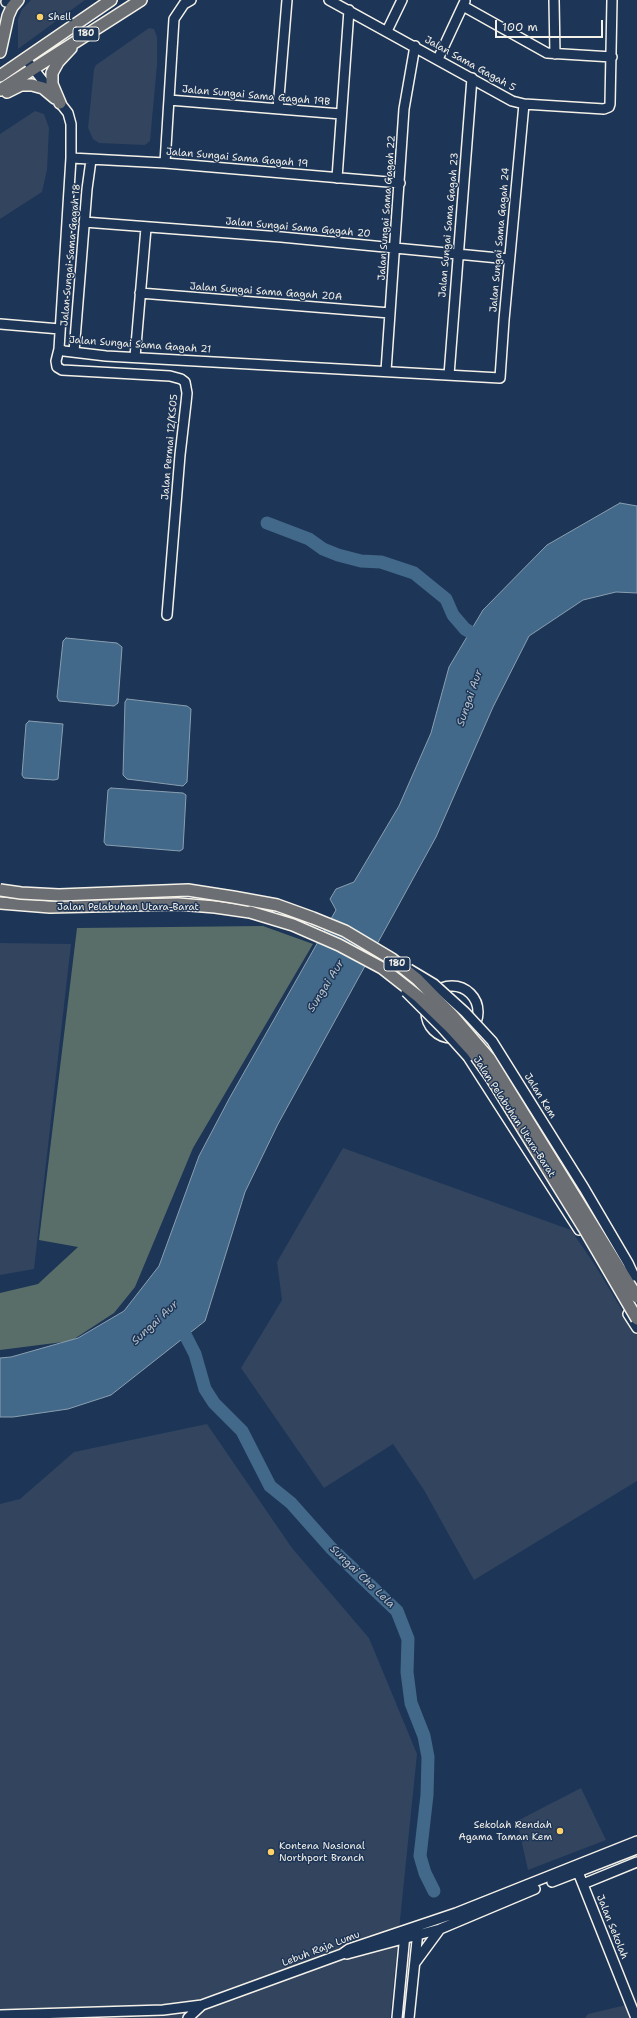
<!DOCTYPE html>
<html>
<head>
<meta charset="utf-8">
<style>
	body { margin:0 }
	#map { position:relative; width:637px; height:2018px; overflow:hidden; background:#1d3557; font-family:"Shantell Sans",sans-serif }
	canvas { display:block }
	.scale { position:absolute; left:495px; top:20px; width:108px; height:18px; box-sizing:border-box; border:2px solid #f4f1e8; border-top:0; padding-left:5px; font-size:12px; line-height:14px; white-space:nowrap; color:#f4f1e8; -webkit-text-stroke:3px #1d3557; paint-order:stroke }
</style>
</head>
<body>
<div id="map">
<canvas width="637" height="2018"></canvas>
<div class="scale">100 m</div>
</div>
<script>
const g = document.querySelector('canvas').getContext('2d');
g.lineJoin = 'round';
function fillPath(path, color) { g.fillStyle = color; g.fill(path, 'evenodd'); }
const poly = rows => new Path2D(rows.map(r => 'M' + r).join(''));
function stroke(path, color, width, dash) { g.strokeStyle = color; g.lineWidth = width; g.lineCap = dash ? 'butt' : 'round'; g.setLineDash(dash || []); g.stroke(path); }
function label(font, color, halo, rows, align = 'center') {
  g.font = font + ' "Shantell Sans",sans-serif'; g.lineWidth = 3; g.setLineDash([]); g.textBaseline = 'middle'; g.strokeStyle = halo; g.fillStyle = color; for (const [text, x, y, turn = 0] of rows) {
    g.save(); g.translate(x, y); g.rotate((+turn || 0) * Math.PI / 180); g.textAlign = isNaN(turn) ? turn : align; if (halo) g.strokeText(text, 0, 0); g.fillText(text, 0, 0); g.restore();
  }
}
fillPath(poly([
	[31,0,85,0,18,49,18,19,22,9],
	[149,28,154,29,157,37,157,65,150,141,145,145,99,143,93,139,88,128,94,69,96,65],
	[35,111,44,114,49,128,47,170,42,192,0,219,0,134],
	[0,943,71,944,34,1269,0,1275],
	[343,1148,571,1230,595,1265,637,1335,637,1481,474,1580,424,1490,393,1444,324,1488,241,1368,282,1300,277,1262],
	[207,1424,292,1548,369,1638,417,1754,390,2018,0,2018,0,1504,20,1499,74,1452],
	[581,1788,606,1840,528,1870,517,1821],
	[626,2005,632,2018,585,2018,588,2014]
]), '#32445e');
fillPath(poly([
	[263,926,313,944,193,1148,135,1287,114,1313,71,1341,0,1350,0,1293,38,1284,78,1247,39,1240,77,928]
]), '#596e69');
const water = poly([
	[620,503,637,506,637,593,616,592,583,600,529,636,493,707,436,837,278,1124,245,1192,205,1321,111,1395,68,1409,13,1417,0,1417,0,1358,11,1357,78,1338,124,1311,159,1266,199,1156,229,1099,336,910,330,899,336,889,354,882,399,806,431,733,449,667,483,610,547,545,620,503],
	[66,638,117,643,122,647,118,703,114,706,59,701,57,697,63,641,66,638],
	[127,699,187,706,191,709,187,782,183,786,127,779,123,775,125,702,127,699],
	[29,721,63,724,58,779,54,780,24,778,22,775,26,724,29,721],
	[111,788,183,793,186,795,183,849,180,851,106,845,104,842,108,790,111,788]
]);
fillPath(water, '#43698a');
stroke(water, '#8a9fb0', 1);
stroke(poly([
	[267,523,309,539,323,549,338,555,361,561,381,562,414,573,446,599,453,615,465,629,484,640],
	[178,1321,195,1354,205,1389,214,1403,242,1431,270,1486,291,1503,331,1548,397,1611,408,1639,407,1672,411,1703,424,1736,428,1757,427,1795,420,1856,425,1873,434,1891]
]), '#43698a', 13);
const minor = poly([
	[329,0,512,101,524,104,604,109,609,107,610,104,612,0],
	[554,0,555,54],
	[6,2,8,0],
	[463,6,547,53,612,57],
	[387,31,402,0],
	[25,58,68,113,71,124,71,158,59,349,64,351,106,356,500,378,504,320,524,104],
	[438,59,465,1],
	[169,100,341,114],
	[278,109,287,0],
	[71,158,165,163,400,183],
	[165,163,174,19,184,4,191,0],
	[337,178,349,10],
	[84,222,281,237,509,259],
	[140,293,390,313],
	[0,324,60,329],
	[59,349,56,361,57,367,62,370,170,376,181,379,185,382,187,393,186,403,180,455,167,615],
	[74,352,87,189,91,160],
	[135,357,146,228],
	[386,371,404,109,415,46],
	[449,375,472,78],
	'426 1012a26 26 0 1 1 52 0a26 26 0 1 1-52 0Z',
	[473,1029,497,1060,508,1079],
	[468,1057,579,1230],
	[602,1231,622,1260],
	[628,1314,637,1328],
	[576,1867,636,2018],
	[552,1882,637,1849],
	[583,1884,637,1862],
	[347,1954,440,1929,535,1889],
	[415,1963,440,1929],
	[0,2015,163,2010,202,2005,342,1954,349,1949,456,1913,637,1841],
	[188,2018,202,2005],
	[397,2018,405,1934],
	[409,2018,418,1931]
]);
const major = poly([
	[0,52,8,16,12,7,18,0],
	[0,76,111,0],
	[0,90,141,0],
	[7,92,21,85,32,85,43,88,55,98],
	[60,103,52,84,52,73,58,62,71,48],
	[0,903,50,907,178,904,215,907,250,912]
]);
stroke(minor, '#f4f1e8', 12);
stroke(major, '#f4f1e8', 14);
stroke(minor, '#1d3557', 9);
stroke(major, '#6b6f74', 11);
const minorBridge = poly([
	[409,969,434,984,465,1012,492,1041,584,1188,628,1263,634,1276],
	[406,992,441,1027,468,1057]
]);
const majorBridge = poly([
	[0,890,21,893,59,895,188,890,233,897,277,905,313,918,345,931,392,959,417,979,452,1015,489,1058,637,1297],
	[250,912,293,925,339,945,382,968,419,997,451,1028,472,1051,492,1079,584,1228,637,1319]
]);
stroke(minorBridge, '#f4f1e8', 12, []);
stroke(majorBridge, '#f4f1e8', 14, []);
stroke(minorBridge, '#1d3557', 9);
stroke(majorBridge, '#6b6f74', 11);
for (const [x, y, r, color] of [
	[40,17,4,"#ffd166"],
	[560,1831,4,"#ffd166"],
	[271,1852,4,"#ffd166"]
]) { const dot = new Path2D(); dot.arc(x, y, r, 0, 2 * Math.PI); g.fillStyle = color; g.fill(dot); stroke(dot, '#1d3557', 1.5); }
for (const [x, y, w] of [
	[86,34,26],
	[397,964,26]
]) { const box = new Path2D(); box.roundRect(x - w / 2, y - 7, w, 14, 3); g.fillStyle = '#1d3557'; g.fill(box); stroke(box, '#f4f1e8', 1); }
label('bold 9px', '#f4f1e8', null, [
	["180",86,34],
	["180",397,964]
]);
label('10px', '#f4f1e8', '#1d3557', [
	["Shell",48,17],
	["Sekolah Rendah",552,1825,"right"],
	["Agama Taman Kem",552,1837,"right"],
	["Kontena Nasional",279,1846],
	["Northport Branch",279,1858]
], 'left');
label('10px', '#f4f1e8', '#1d3557', [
	["Jalan Sama Gagah 5",470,64,29],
	["Jalan Sungai Sama Gagah 19B",256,96,5],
	["Jalan Sungai Sama Gagah 19",237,158,5],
	["Jalan Sungai Sama Gagah 22",387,208,-86],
	["Jalan Sungai Sama Gagah 23",449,225,-85],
	["Jalan Sungai Sama Gagah 20",298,228,5],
	["Jalan Sungai Sama Gagah 24",500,240,-85],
	["Jalan Sungai Sama Gagah 18",71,255,-85],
	["Jalan Sungai Sama Gagah 20A",266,292,4],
	["Jalan Sungai Sama Gagah 21",140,345,4],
	["Jalan Permai 12/KS05",170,447,-85],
	["Jalan Pelabuhan Utara-Barat",128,907],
	["Jalan Kem",540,1096,58],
	["Jalan Pelabuhan Utara-Barat",514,1117,57],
	["Jalan Sekolah",612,1927,68],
	["Lebuh Raja Lumu",321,1949,-21]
]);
label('italic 11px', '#b6c1c7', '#1d3557', [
	["Sungai Aur",470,698,-71],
	["Sungai Aur",326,986,-58],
	["Sungai Aur",155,1323,-43],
	["Sungai Che Lela",362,1577,44]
]);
</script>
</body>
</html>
